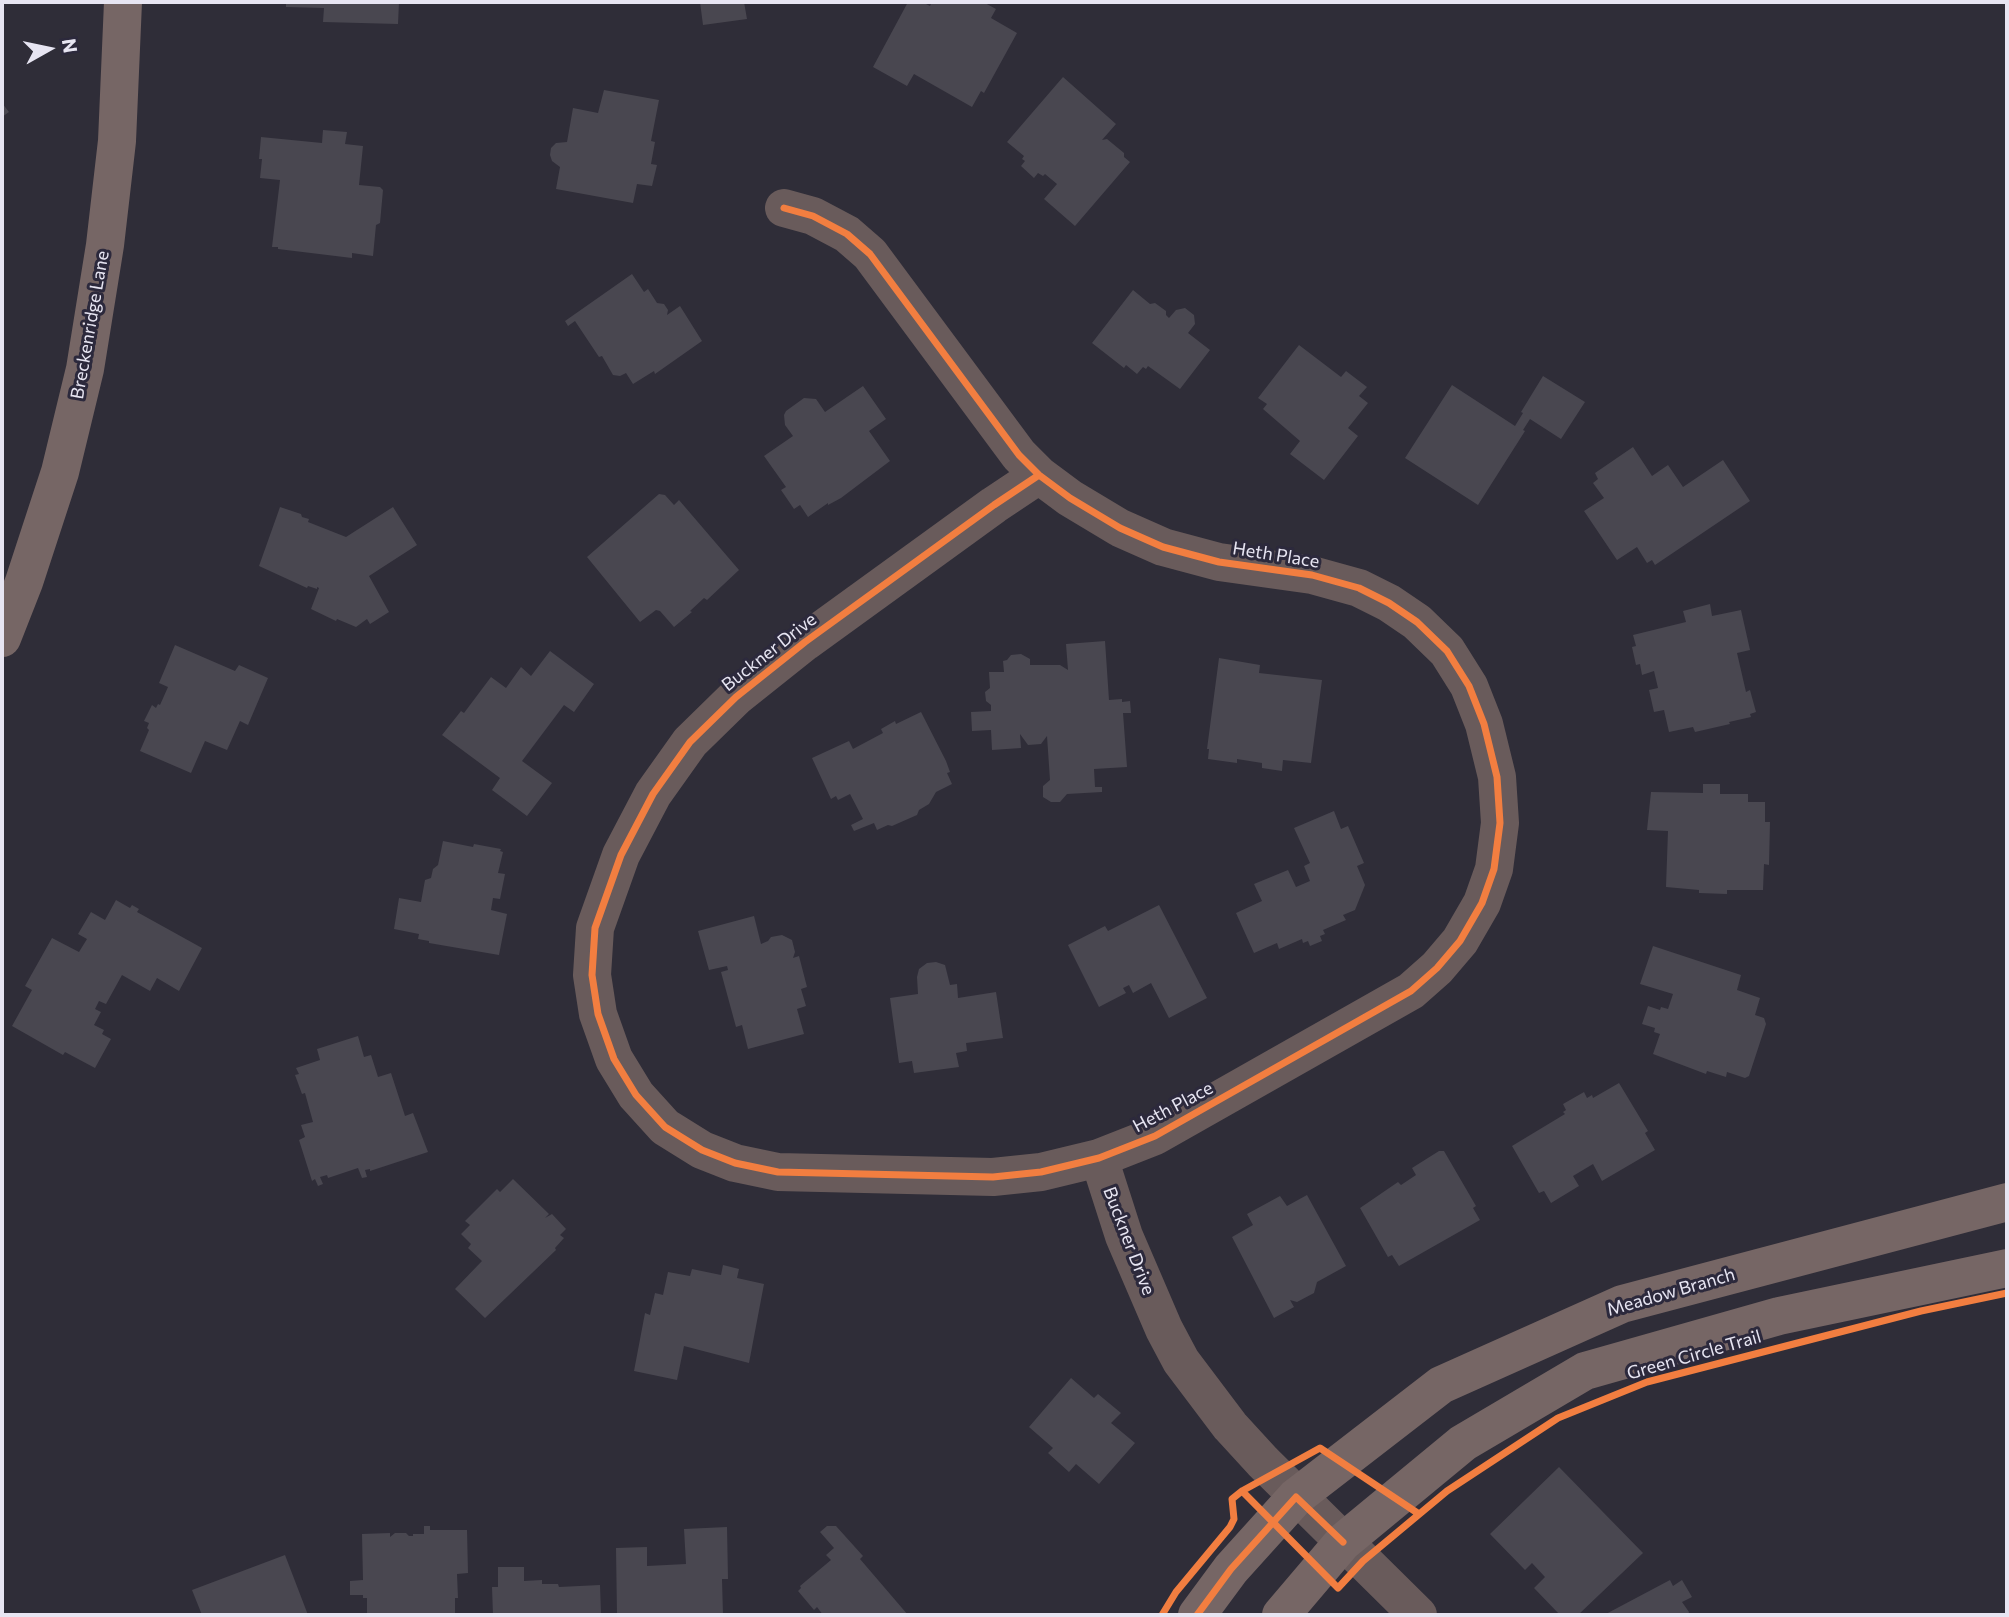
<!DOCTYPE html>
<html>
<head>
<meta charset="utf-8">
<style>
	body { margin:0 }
	#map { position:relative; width:2009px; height:1617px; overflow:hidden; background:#2f2d38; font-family:Commissioner,sans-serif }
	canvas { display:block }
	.frame { position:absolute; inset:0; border:4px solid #e7e5f2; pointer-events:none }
	.north { position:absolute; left:14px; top:14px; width:70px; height:70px; -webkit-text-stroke:5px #2c293c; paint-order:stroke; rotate:81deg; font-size:19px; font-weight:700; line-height:28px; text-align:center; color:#e7e5f2 }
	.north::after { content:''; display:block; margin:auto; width:24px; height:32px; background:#e7e5f2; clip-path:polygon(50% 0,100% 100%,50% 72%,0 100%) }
</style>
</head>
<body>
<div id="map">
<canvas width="2009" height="1617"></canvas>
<div class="frame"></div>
<div class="north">N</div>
</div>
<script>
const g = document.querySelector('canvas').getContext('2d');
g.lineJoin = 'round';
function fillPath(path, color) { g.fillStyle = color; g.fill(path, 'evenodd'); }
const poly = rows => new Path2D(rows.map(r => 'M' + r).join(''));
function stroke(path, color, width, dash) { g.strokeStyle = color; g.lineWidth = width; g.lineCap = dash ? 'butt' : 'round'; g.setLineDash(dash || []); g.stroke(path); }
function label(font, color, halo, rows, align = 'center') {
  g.font = font + ' Commissioner,sans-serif'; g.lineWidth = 6; g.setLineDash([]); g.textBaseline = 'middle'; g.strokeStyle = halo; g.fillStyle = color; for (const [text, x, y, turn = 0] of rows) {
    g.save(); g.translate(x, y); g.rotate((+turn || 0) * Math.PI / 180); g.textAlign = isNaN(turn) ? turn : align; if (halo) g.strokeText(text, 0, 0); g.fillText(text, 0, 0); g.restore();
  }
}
fillPath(poly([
	[286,2,399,2,398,24,323,22,324,8,286,7],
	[700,2,744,2,747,19,703,25],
	[908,2,922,2,930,6,932,2,983,2,996,9,991,18,1017,33,984,93,981,91,972,107,914,74,907,86,873,67],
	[1063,77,1116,124,1102,140,1107,139,1124,153,1124,157,1130,162,1075,226,1044,199,1057,184,1045,174,1043,176,1038,173,1034,178,1021,166,1025,161,1022,159,1024,156,1007,142],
	[604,90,659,100,651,141,655,142,651,164,657,165,652,186,637,184,633,203,556,189,560,167,552,161,550,155,551,148,556,143,567,142,573,108,598,113],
	[2,103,9,112,2,117],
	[323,130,347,132,345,144,363,146,359,185,380,187,383,190,380,223,376,225,373,256,352,253,352,258,278,249,278,247,272,247,280,180,260,178,262,159,259,159,261,137,322,143],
	[632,274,644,292,648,289,657,303,664,304,668,310,667,315,680,306,702,341,655,374,654,371,633,384,626,373,620,376,613,375,602,356,599,357,575,321,568,326,565,321],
	[1133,290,1150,304,1155,303,1166,311,1166,315,1169,318,1176,310,1185,308,1194,315,1195,324,1188,333,1210,350,1180,389,1148,366,1146,369,1143,367,1137,374,1126,365,1124,368,1092,343],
	[1299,345,1341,377,1346,371,1367,387,1359,396,1368,403,1348,428,1358,436,1324,480,1290,454,1300,441,1263,409,1267,404,1258,398],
	[1543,376,1585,402,1561,439,1530,419,1523,430,1525,431,1478,505,1405,458,1452,385,1515,426,1523,413,1521,412],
	[863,386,886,419,869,431,890,461,841,498,828,505,828,503,808,517,800,505,794,509,781,490,786,487,764,456,793,436,785,425,784,415,786,411,804,398,816,399,825,412],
	[1633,447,1652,476,1668,465,1683,487,1723,460,1750,501,1655,565,1652,560,1647,563,1637,547,1617,560,1584,511,1604,498,1593,483,1598,479,1595,473],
	[659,494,665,495,674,505,679,500,739,570,707,600,704,598,690,611,692,612,674,627,660,611,656,610,640,622,587,557],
	[280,507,301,514,302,517,309,519,308,522,346,537,393,507,417,545,369,576,389,612,370,624,367,619,356,627,337,619,336,621,311,609,319,588,317,587,317,589,308,586,307,588,259,566],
	[1710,604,1712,616,1741,610,1750,650,1737,653,1746,692,1750,690,1756,712,1750,714,1751,717,1729,722,1730,724,1695,732,1693,727,1669,732,1664,710,1654,712,1649,690,1658,688,1654,671,1642,675,1640,664,1636,665,1632,647,1636,646,1633,635,1686,622,1683,611],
	[1105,641,1109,700,1122,699,1122,702,1130,701,1131,713,1123,713,1127,767,1094,769,1095,787,1102,787,1102,792,1067,794,1060,802,1051,802,1043,797,1043,786,1050,780,1047,736,1041,744,1028,745,1020,734,1021,748,992,750,991,730,972,731,971,712,991,711,991,705,986,701,985,692,990,688,989,672,1004,672,1003,661,1007,660,1011,655,1021,654,1030,659,1030,665,1060,665,1068,670,1066,644],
	[175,645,235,671,239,665,268,678,248,725,240,721,227,750,205,741,191,773,140,751,149,730,147,728,149,723,144,721,152,705,156,708,158,704,160,705,168,687,159,683],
	[550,651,594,684,574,712,564,705,522,761,552,783,527,816,492,790,500,778,442,735,461,711,464,713,491,677,506,688,521,667,531,676],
	[1219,658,1260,665,1259,673,1322,680,1311,763,1283,760,1282,771,1262,768,1262,763,1237,759,1237,763,1208,759,1209,749,1207,749],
	[921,712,946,761,950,772,947,773,952,784,936,792,929,804,919,810,917,815,892,826,888,825,877,830,874,823,854,831,851,825,863,819,850,794,838,800,836,796,831,799,812,758,849,741,853,749,883,733,881,729,895,721,896,724],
	[1703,784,1720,784,1720,794,1748,794,1748,802,1765,802,1765,822,1770,822,1769,865,1764,864,1763,890,1727,890,1727,894,1699,893,1699,890,1666,887,1668,831,1647,830,1651,792,1703,793],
	[1334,811,1341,829,1348,826,1364,863,1357,866,1365,885,1355,910,1343,915,1346,920,1323,930,1325,934,1320,936,1322,941,1310,946,1308,941,1303,943,1302,939,1279,949,1277,943,1254,953,1236,913,1262,901,1254,884,1288,870,1296,887,1310,881,1304,866,1310,863,1294,828],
	[443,841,473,847,474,844,501,849,500,851,503,852,498,873,505,874,500,899,493,898,491,910,507,914,499,955,429,943,429,941,418,939,419,934,394,929,399,898,421,902,425,880,431,878,433,869,438,865],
	[116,900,130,908,132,905,139,909,137,912,202,948,179,991,157,978,150,991,122,975,106,1004,99,1001,95,1009,101,1012,94,1025,104,1030,102,1034,111,1039,95,1068,65,1052,63,1055,12,1026,32,990,25,986,52,938,79,952,87,939,78,934,91,912,105,920],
	[1159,905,1207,998,1169,1018,1151,983,1133,993,1129,985,1123,988,1126,993,1099,1007,1068,945,1105,926,1108,931],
	[754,916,761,944,768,941,771,937,782,935,792,940,795,952,793,958,799,956,807,987,801,989,806,1006,797,1009,804,1034,748,1049,742,1025,736,1027,721,972,728,970,727,966,709,970,698,931],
	[1653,946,1741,975,1737,990,1760,998,1755,1015,1764,1018,1766,1024,1749,1076,1745,1078,1727,1072,1726,1077,1707,1071,1706,1074,1653,1054,1660,1034,1654,1032,1655,1028,1642,1024,1648,1006,1660,1010,1661,1007,1668,1009,1673,994,1640,984],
	[936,962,945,965,950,985,957,984,958,998,996,992,1003,1038,966,1043,967,1051,956,1053,959,1067,914,1073,912,1061,899,1063,890,998,918,994,917,977,919,969,927,963],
	[358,1036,364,1057,371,1055,378,1077,391,1073,405,1116,413,1113,428,1152,370,1171,370,1169,365,1170,367,1177,362,1178,358,1168,328,1178,327,1175,320,1177,323,1184,318,1186,315,1179,312,1181,299,1140,305,1137,301,1125,313,1122,305,1093,302,1094,295,1075,299,1074,296,1068,320,1060,317,1049],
	[1619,1083,1648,1131,1645,1133,1655,1150,1602,1181,1593,1164,1573,1176,1579,1186,1551,1203,1544,1191,1539,1193,1512,1146,1565,1114,1563,1112,1566,1110,1563,1104,1584,1092,1587,1098,1592,1095,1593,1098],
	[1439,1151,1444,1151,1476,1206,1473,1208,1480,1220,1399,1266,1392,1255,1388,1257,1360,1208,1398,1182,1401,1185,1416,1175,1412,1168],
	[513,1179,549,1214,545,1218,552,1214,566,1229,560,1235,564,1238,555,1248,556,1250,485,1318,455,1289,482,1261,468,1248,471,1244,461,1234,470,1225,465,1221,497,1189,500,1192],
	[1307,1195,1346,1266,1317,1282,1314,1293,1297,1302,1290,1300,1294,1307,1274,1318,1232,1237,1253,1225,1247,1214,1280,1196,1287,1206],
	[723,1265,739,1269,737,1278,764,1284,749,1363,684,1346,677,1380,634,1371,645,1313,650,1315,655,1293,663,1295,668,1272,690,1276,692,1269,721,1275],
	[1071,1378,1094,1398,1098,1394,1121,1413,1111,1423,1135,1443,1099,1484,1076,1464,1069,1472,1048,1453,1053,1448,1029,1427],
	[1559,1467,1643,1553,1578,1615,1560,1615,1534,1588,1545,1577,1532,1563,1525,1570,1490,1534],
	[424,1526,430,1526,430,1530,467,1530,468,1573,457,1574,458,1598,455,1598,455,1615,367,1615,367,1598,363,1598,363,1595,350,1595,350,1581,363,1580,362,1534,390,1533,390,1537,395,1533,406,1533,409,1536,413,1536,413,1534,424,1534],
	[827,1526,836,1526,863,1556,860,1559,908,1615,823,1615,817,1607,814,1610,798,1591,801,1588,800,1586,831,1560,826,1555,834,1548,820,1532],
	[727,1527,728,1579,722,1579,723,1615,617,1615,616,1548,647,1547,647,1566,686,1564,684,1529],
	[285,1555,308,1615,202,1615,192,1590],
	[498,1567,524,1567,524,1581,542,1580,542,1584,558,1584,559,1587,600,1585,601,1615,493,1615,492,1587,498,1587],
	[1670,1580,1673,1586,1682,1580,1692,1597,1682,1602,1689,1612,1688,1615,1604,1615]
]), '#494750');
stroke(poly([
	[784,208,813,216,847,234,870,254,1019,455,1039,475,1070,498,1120,528,1163,547,1219,562,1312,575,1359,588,1389,603,1417,622,1447,651,1469,686,1484,724,1497,777,1500,823,1494,869,1482,903,1460,941,1437,968,1411,991,1155,1136,1099,1158,1041,1172,993,1177,778,1172,735,1163,702,1150,665,1127,636,1095,614,1059,598,1014,592,975,595,928,621,855,653,794,690,742,736,697,805,642,994,505,1039,475],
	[1099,1158,1124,1236,1164,1329,1181,1361,1230,1426,1263,1462,1418,1615]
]), '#695b5b', 38);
stroke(poly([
	[2,638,24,582,60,472,85,369,105,245,117,141,123,2],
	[1197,1615,1231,1569,1296,1497,1441,1385,1622,1304,2007,1202],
	[1281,1615,1343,1542,1463,1443,1585,1371,1779,1316,2007,1268]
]), '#766665', 38);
stroke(poly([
	[784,208,813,216,847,234,870,254,1019,455,1039,475,1070,498,1120,528,1163,547,1219,562,1312,575,1359,588,1389,603,1417,622,1447,651,1469,686,1484,724,1497,777,1500,823,1494,869,1482,903,1460,941,1437,968,1411,991,1155,1136,1099,1158,1041,1172,993,1177,778,1172,735,1163,702,1150,665,1127,636,1095,614,1059,598,1014,592,975,595,928,621,855,653,794,690,742,736,697,805,642,994,505,1039,475],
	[1242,1491,1320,1448,1419,1514],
	[1162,1615,1176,1592,1230,1527,1234,1519,1232,1499,1242,1491,1338,1588,1363,1561,1447,1491,1558,1418,1647,1382,1921,1311,2007,1293],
	[1197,1615,1231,1569,1296,1497,1343,1542]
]), '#f27e40', 7);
label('18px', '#e7e5f2', '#2c293c', [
	["Breckenridge Lane",90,325,-80],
	["Heth Place",1276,555,9],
	["Buckner Drive",769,652,-38],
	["Heth Place",1173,1107,-28],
	["Buckner Drive",1129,1241,69],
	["Meadow Branch",1671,1292,-16],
	["Green Circle Trail",1694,1355,-16]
]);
</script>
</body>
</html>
